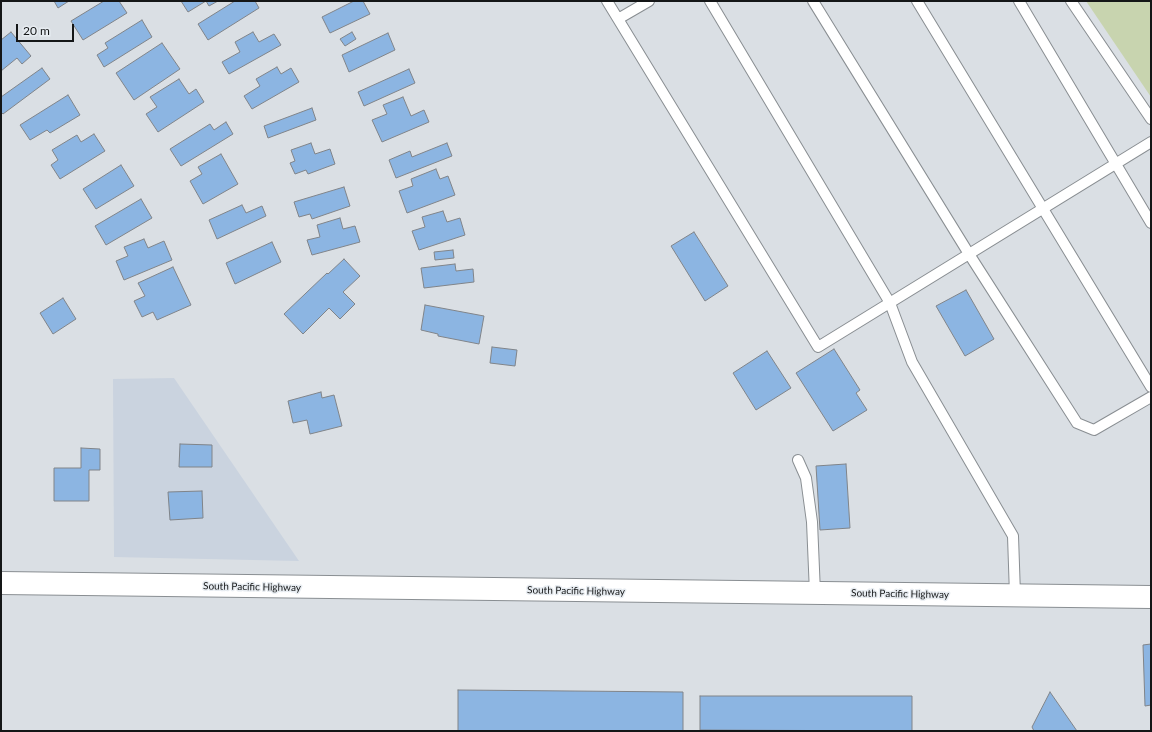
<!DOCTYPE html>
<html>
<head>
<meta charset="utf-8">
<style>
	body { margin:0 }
	#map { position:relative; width:1152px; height:732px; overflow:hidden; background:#dadfe4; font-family:Lato,sans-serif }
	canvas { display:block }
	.frame { position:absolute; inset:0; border:2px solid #141617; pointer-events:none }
	.scale { position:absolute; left:16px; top:24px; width:58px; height:18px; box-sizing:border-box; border:2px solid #141617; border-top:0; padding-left:5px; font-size:12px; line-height:14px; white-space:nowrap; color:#141617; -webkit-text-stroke:3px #e7ecf1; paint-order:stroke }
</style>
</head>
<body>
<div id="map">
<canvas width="1152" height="732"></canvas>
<div class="frame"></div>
<div class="scale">20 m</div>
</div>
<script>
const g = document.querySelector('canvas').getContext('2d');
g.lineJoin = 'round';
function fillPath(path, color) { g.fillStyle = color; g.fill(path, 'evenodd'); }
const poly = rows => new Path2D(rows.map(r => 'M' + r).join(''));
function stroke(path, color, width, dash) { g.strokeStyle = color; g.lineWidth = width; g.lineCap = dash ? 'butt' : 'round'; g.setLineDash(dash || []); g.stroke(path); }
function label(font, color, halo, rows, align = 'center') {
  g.font = font + ' Lato,sans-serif'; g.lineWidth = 3; g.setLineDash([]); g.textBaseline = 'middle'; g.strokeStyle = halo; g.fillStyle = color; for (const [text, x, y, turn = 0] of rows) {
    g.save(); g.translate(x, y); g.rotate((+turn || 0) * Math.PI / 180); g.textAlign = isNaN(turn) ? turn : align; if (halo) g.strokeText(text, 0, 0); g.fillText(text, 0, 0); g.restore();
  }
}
fillPath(poly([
	[174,378,299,561,114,557,113,379]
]), '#cad3df');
fillPath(poly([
	[1086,1,1151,1,1151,97]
]), '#c8d4af');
const building = poly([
	[54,1,69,1,58,8,54,1],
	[104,1,119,1,127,13,83,40,71,21,104,1],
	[181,1,218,1,209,6,206,1,188,12,181,1],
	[235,1,255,1,259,8,208,40,198,24,235,1],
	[354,1,363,1,370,14,330,33,322,17,354,1],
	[142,20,152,37,104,67,97,55,108,48,105,43,142,20],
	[11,32,31,56,22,64,17,58,1,71,1,40,11,32],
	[253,32,259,42,274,34,281,45,229,74,222,62,240,52,235,42,253,32],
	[352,32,356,39,345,46,340,39,352,32],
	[388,33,395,50,349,72,342,55,388,33],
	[162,43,180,69,134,100,116,73,162,43],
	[277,67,281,74,291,68,299,82,252,109,244,96,260,86,256,79,277,67],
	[42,68,50,79,3,114,1,112,1,97,42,68],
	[409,69,415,83,364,106,358,92,409,69],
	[179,79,189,94,196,89,204,102,158,132,146,114,157,107,150,97,179,79],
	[68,95,80,115,50,133,47,130,30,140,20,125,68,95],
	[403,97,411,116,424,110,429,122,382,142,372,120,387,114,383,105,403,97],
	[312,108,316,120,268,138,264,126,312,108],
	[226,122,233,134,181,166,170,149,210,124,214,130,226,122],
	[94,134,105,151,60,179,51,165,58,160,52,150,77,135,81,142,94,134],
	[311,143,315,154,330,149,335,164,308,174,306,170,295,174,290,163,295,161,291,150,311,143],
	[447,143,452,156,396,178,389,160,410,151,412,157,447,143],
	[221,154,238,184,203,204,190,181,202,174,198,167,221,154],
	[121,165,134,186,96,209,83,189,121,165],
	[436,169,440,179,448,176,455,195,407,213,399,191,413,186,411,179,436,169],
	[344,187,350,206,312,219,310,214,299,217,294,202,344,187],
	[141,199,152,218,106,245,95,226,141,199],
	[242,205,246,213,262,206,266,216,217,239,209,220,242,205],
	[443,211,447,222,460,218,465,235,419,250,412,231,425,227,422,217,443,211],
	[340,218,343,229,355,226,360,242,312,255,307,240,320,237,317,225,340,218],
	[694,232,728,286,705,301,671,246,694,232],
	[144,239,148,248,164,241,172,260,124,280,116,261,128,256,124,247,144,239],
	[272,242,281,262,235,284,226,263,272,242],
	[453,250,454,258,435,260,434,252,453,250],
	[344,259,360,276,343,292,355,304,340,319,329,308,303,334,284,314,327,273,328,274,344,259],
	[455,264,456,271,473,269,474,282,424,288,421,268,455,264],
	[173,267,191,305,157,320,153,312,142,317,134,301,145,296,138,283,173,267],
	[966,290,994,339,965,356,936,306,966,290],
	[63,298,76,319,53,334,40,313,63,298],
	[425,305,484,316,479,344,438,336,438,334,421,330,425,305],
	[492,347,517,350,515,366,490,363,492,347],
	[834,349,860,390,856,393,867,410,833,431,796,373,834,349],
	[767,351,791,388,756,410,733,373,767,351],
	[321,392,322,398,334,395,342,426,310,434,307,420,293,423,288,401,321,392],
	[180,444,212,445,212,467,179,467,180,444],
	[81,448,100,449,100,470,89,470,89,501,54,501,54,468,81,468,81,448],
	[846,464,850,528,820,530,816,466,846,464],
	[202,491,203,518,170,520,168,492,202,491],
	[1151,644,1151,705,1145,706,1143,645,1151,644],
	[458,690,683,692,683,731,458,731,458,690],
	[1050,692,1077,731,1034,731,1032,727,1050,692],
	[700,696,912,696,912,731,700,730,700,696]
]);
fillPath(building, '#8cb5e2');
stroke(building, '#808489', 1);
const service = poly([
	[607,1,818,347,1151,142],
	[710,1,890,303,912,362,1013,536,1015,595],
	[813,1,969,254,1077,423,1094,430,1151,397],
	[917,1,1151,387],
	[1019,1,1151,223],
	[1071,1,1151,119],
	[618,19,649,1],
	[798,460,806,478,812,522,815,593]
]);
const primary = poly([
	[1,583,1151,597]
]);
stroke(service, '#898e92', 12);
stroke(primary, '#898e92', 24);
stroke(service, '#fff', 10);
stroke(primary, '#fff', 22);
label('10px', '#141617', '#e7ecf1', [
	["South Pacific Highway",252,587,1],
	["South Pacific Highway",576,591,1],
	["South Pacific Highway",900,594,1]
]);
</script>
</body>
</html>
